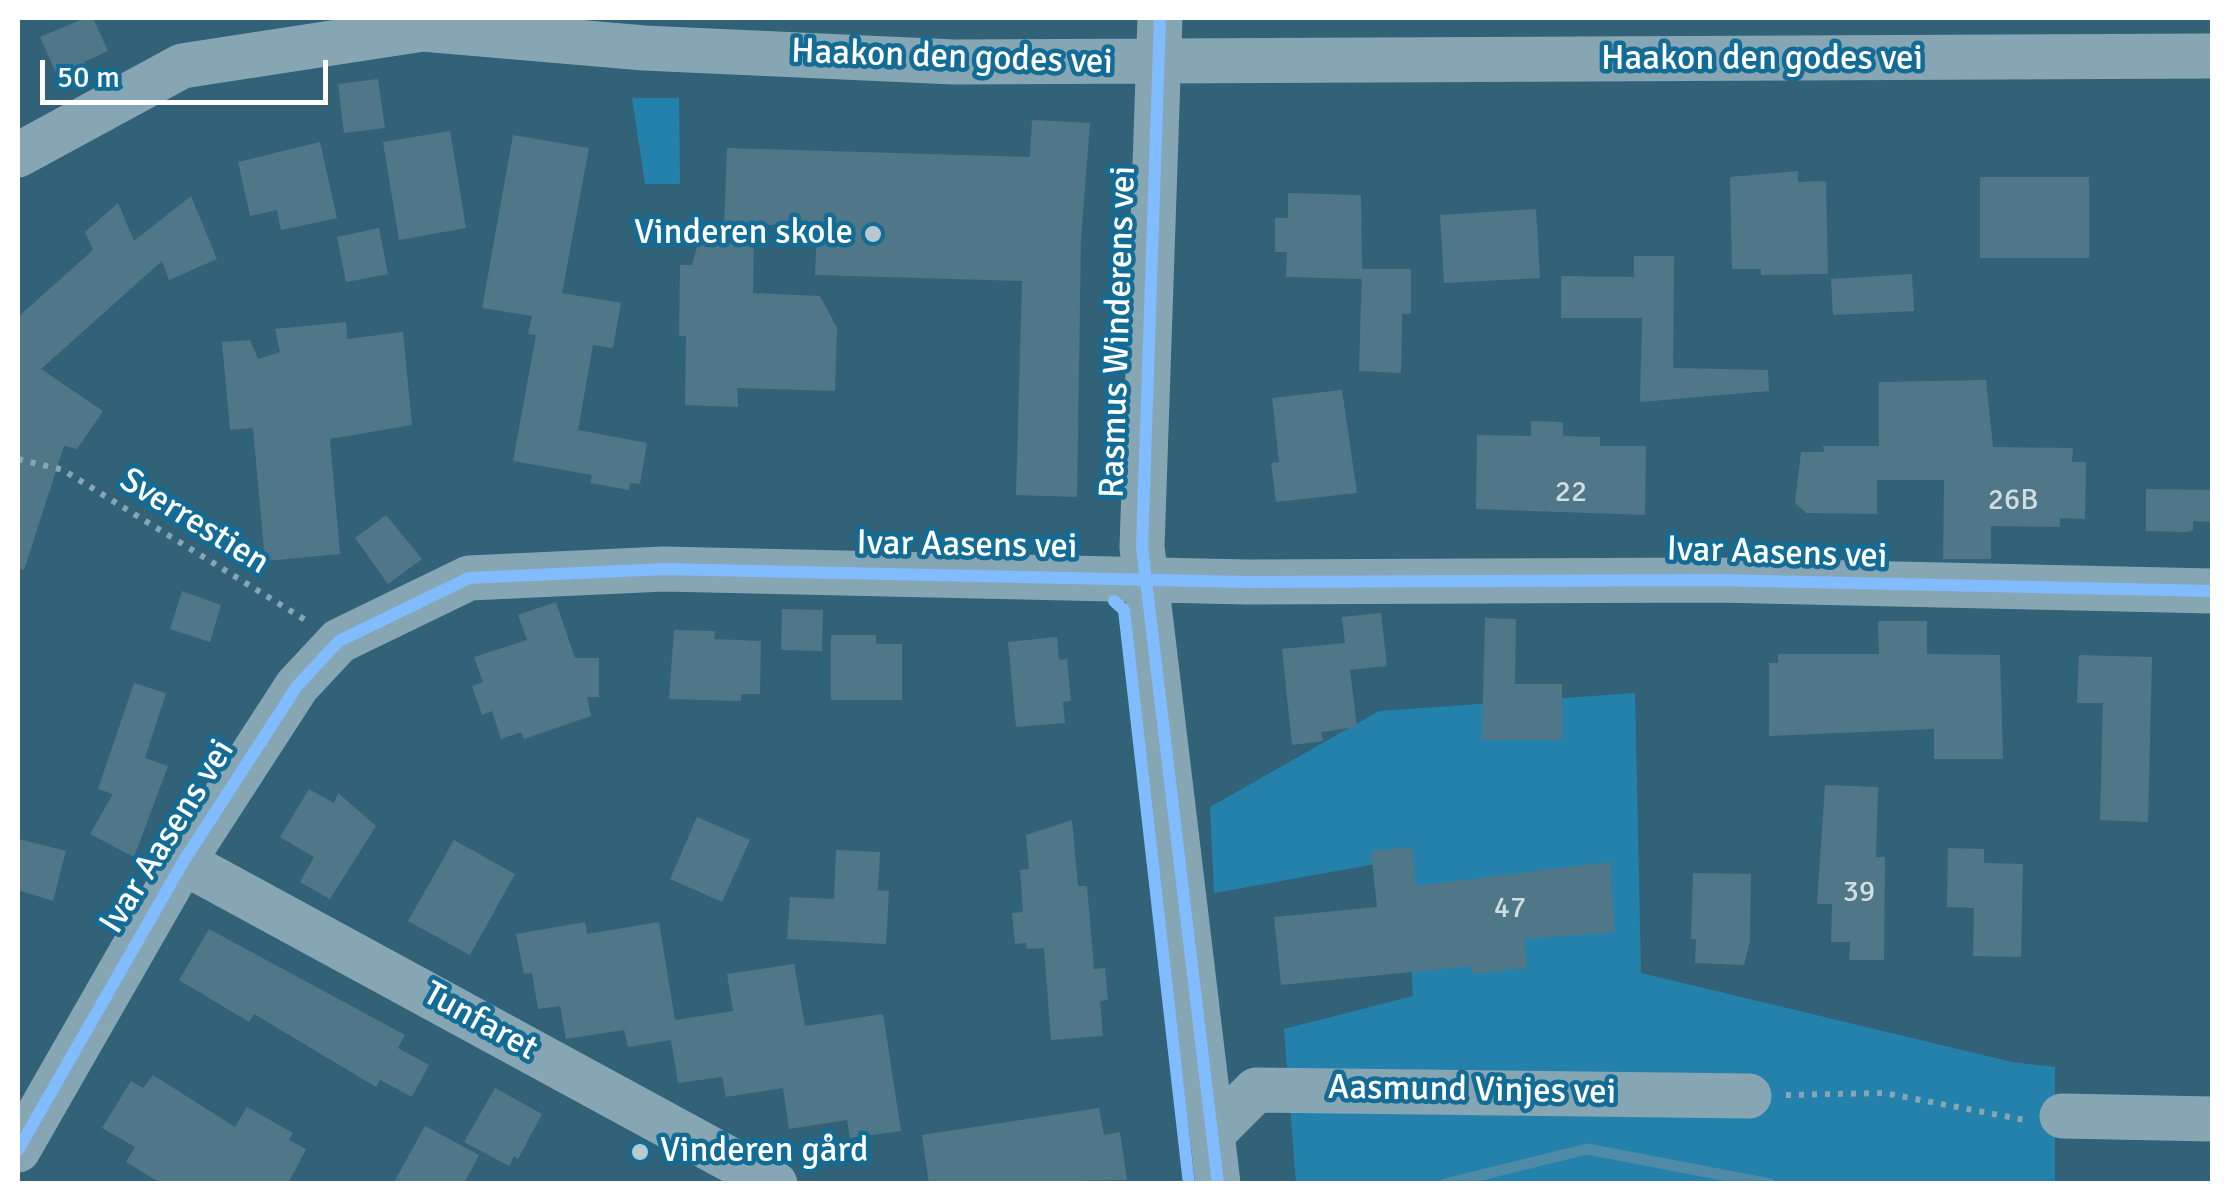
<!DOCTYPE html>
<html>
<head>
<meta charset="utf-8">
<style>
	body { margin:0 }
	#map { position:relative; width:2230px; height:1201px; overflow:hidden; background:#316278; font-family:Signika,sans-serif }
	canvas { display:block }
	.frame { position:absolute; inset:0; border:20px solid #fff; pointer-events:none }
	.scale { position:absolute; left:40px; top:60px; width:288px; height:45px; box-sizing:border-box; border:5px solid #fff; border-top:0; padding-left:12px; font-size:30px; line-height:35px; white-space:nowrap; color:#fff; -webkit-text-stroke:8px #136c96; paint-order:stroke }
</style>
</head>
<body>
<div id="map">
<canvas width="2230" height="1201"></canvas>
<div class="frame"></div>
<div class="scale">50 m</div>
</div>
<script>
const g = document.querySelector('canvas').getContext('2d');
g.lineJoin = 'round';
function fillPath(path, color) { g.fillStyle = color; g.fill(path, 'evenodd'); }
const poly = rows => new Path2D(rows.map(r => 'M' + r).join(''));
function stroke(path, color, width, dash) { g.strokeStyle = color; g.lineWidth = width; g.lineCap = dash ? 'butt' : 'round'; g.setLineDash(dash || []); g.stroke(path); }
function label(font, color, halo, rows, align = 'center') {
  g.font = font + ' Signika,sans-serif'; g.lineWidth = 9; g.setLineDash([]); g.textBaseline = 'middle'; g.strokeStyle = halo; g.fillStyle = color; for (const [text, x, y, turn = 0] of rows) {
    g.save(); g.translate(x, y); g.rotate((+turn || 0) * Math.PI / 180); g.textAlign = isNaN(turn) ? turn : align; if (halo) g.strokeText(text, 0, 0); g.fillText(text, 0, 0); g.restore();
  }
}
fillPath(poly([
	[632,98,679,98,680,184,645,184],
	[1635,693,1641,973,2012,1062,2055,1067,2055,1183,1296,1183,1284,1029,1413,996,1404,859,1214,893,1210,807,1379,711]
]), '#2481ab');
stroke(poly([
	[1445,1184,1587,1149,1770,1184]
]), '#4f8ba6', 11);
fillPath(poly([
	[85,18,93,18,108,51,84,62,91,79,64,91,40,37],
	[378,79,385,128,344,133,338,84],
	[1032,120,1090,123,1081,239,1077,497,1016,495,1022,281,815,275,817,225,754,225,753,293,820,296,837,328,835,391,737,388,738,407,685,405,686,336,679,336,680,265,692,265,700,235,724,227,727,148,1030,157],
	[450,131,466,228,399,240,383,142],
	[513,135,589,148,562,293,621,303,613,348,593,345,578,430,647,443,640,484,630,483,629,490,590,483,592,475,513,461,536,335,528,334,532,316,482,308],
	[320,142,337,218,281,230,277,210,250,216,238,162],
	[1798,171,1798,182,1826,181,1828,274,1761,275,1761,269,1732,269,1730,177],
	[1980,177,2089,177,2089,258,1980,258],
	[1288,193,1361,195,1362,279,1286,277,1287,252,1275,252,1275,218,1288,218],
	[191,196,217,259,169,280,162,261,41,369,103,411,77,449,64,446,24,570,18,569,18,317,93,250,85,232,118,203,134,241],
	[1536,209,1540,278,1444,283,1440,215],
	[379,228,388,274,346,282,337,237],
	[1634,256,1674,256,1673,368,1768,370,1769,391,1640,402,1642,318,1561,318,1561,276,1634,277],
	[1362,269,1411,269,1411,314,1402,314,1401,373,1359,371],
	[1912,274,1914,311,1833,315,1831,279],
	[346,322,347,339,403,332,412,425,330,439,340,554,265,561,253,428,230,430,222,342,250,340,258,359,280,352,275,329],
	[1986,380,1993,447,2073,448,2072,462,2086,462,2085,519,2060,518,2060,527,1991,526,1991,559,1943,559,1944,480,1877,480,1877,514,1806,513,1795,503,1801,452,1824,452,1823,446,1879,446,1879,382],
	[1342,390,1357,493,1276,502,1271,463,1279,462,1272,398],
	[1531,421,1563,422,1563,436,1600,437,1600,446,1646,446,1645,515,1476,509,1477,435,1531,436],
	[2146,489,2212,490,2212,522,2193,521,2193,530,2187,532,2146,531],
	[386,515,422,559,388,584,355,538],
	[182,591,221,605,210,642,170,629],
	[556,602,575,658,599,658,599,697,587,697,591,716,524,739,521,732,501,739,492,711,482,715,472,686,483,682,474,657,527,640,518,615],
	[782,609,823,610,822,651,781,650],
	[1381,613,1387,666,1350,670,1357,727,1321,732,1323,741,1292,745,1282,649,1345,643,1342,617],
	[1485,618,1516,619,1515,684,1562,684,1562,740,1482,740],
	[1878,621,1927,621,1927,654,2000,655,2003,759,1934,759,1934,729,1769,736,1769,663,1778,663,1778,654,1879,654],
	[674,630,715,631,714,639,761,641,760,694,741,694,741,701,669,699],
	[831,635,876,635,876,644,902,644,902,700,831,700],
	[1057,637,1059,660,1067,659,1071,701,1063,702,1065,723,1016,727,1008,642],
	[2079,655,2152,657,2148,822,2100,820,2103,703,2077,703],
	[134,683,166,693,145,758,168,766,134,857,90,834,113,794,98,789],
	[1825,785,1878,787,1876,857,1885,857,1884,960,1849,960,1850,942,1831,942,1832,904,1817,904],
	[309,789,334,803,338,793,376,826,330,899,300,882,314,857,280,837],
	[697,817,750,840,722,902,670,879],
	[1072,820,1078,886,1087,886,1094,969,1105,968,1108,1000,1100,1001,1103,1036,1051,1040,1044,948,1027,949,1026,943,1015,944,1012,913,1023,912,1020,870,1029,869,1026,835],
	[18,839,66,851,53,901,18,890],
	[454,840,515,874,470,955,408,921],
	[1412,847,1416,886,1610,862,1615,932,1524,939,1527,968,1472,974,1472,966,1281,985,1274,917,1377,907,1371,851],
	[1948,848,1984,849,1984,863,2023,864,2021,957,1973,956,1974,908,1947,907],
	[836,850,880,852,878,890,889,891,886,944,787,939,790,897,834,899],
	[1693,873,1751,874,1750,941,1744,965,1695,963,1696,939,1691,939],
	[585,922,587,934,659,922,675,1020,733,1011,727,974,794,964,805,1026,883,1014,901,1131,850,1138,847,1120,789,1129,783,1088,726,1097,722,1077,678,1083,671,1040,628,1047,624,1030,566,1039,560,1006,538,1009,532,973,524,974,516,934],
	[209,929,405,1035,398,1048,429,1065,412,1097,380,1080,376,1087,254,1014,249,1022,179,980],
	[153,1075,235,1127,247,1107,293,1133,289,1140,306,1149,288,1184,162,1184,126,1162,135,1147,102,1128,131,1081,143,1088],
	[495,1088,542,1114,518,1159,514,1156,509,1166,464,1142],
	[1099,1108,1104,1135,1120,1132,1127,1180,929,1184,922,1135],
	[425,1126,479,1155,464,1184,393,1184]
]), '#507788');
stroke(poly([
	[18,459,63,470,307,621],
	[1786,1095,1884,1093,2025,1120]
]), '#87a6b4', 6, [5, 8]);
stroke(poly([
	[1160,18,1142,547,1218,1184],
	[18,155,182,66,423,29,644,48,954,62,2212,56],
	[183,862,775,1184],
	[2062,1116,2212,1119],
	[1213,1133,1256,1090,1749,1096],
	[18,1150,183,862,297,686,339,641,469,578,664,569,1247,582,1716,580,2212,591]
]), '#87a6b4', 45);
stroke(poly([
	[1160,18,1142,547,1218,1184],
	[1114,601,1124,610,1189,1184],
	[18,1150,183,862,297,686,339,641,469,578,664,569,1247,582,1716,580,2212,591]
]), '#80bcff', 12);
for (const [x, y, r, color] of [
	[873,234,10,"#b7c8d0"],
	[640,1152,10,"#b7c8d0"]
]) { const dot = new Path2D(); dot.arc(x, y, r, 0, 2 * Math.PI); g.fillStyle = color; g.fill(dot); stroke(dot, '#136c96', 4); }
label('30px', '#d3dde1', null, [
	["22",1571,493],
	["26B",2013,501],
	["39",1859,893],
	["47",1510,909]
]);
label('35px', '#fff', '#136c96', [
	["Haakon den godes vei",952,58,2],
	["Haakon den godes vei",1762,60],
	["Rasmus Winderens vei",1119,332,-88],
	["Sverrestien",194,522,32],
	["Ivar Aasens vei",967,546,1],
	["Ivar Aasens vei",1777,554,2],
	["Ivar Aasens vei",168,837,-58],
	["Tunfaret",480,1022,29],
	["Aasmund Vinjes vei",1472,1091,1]
]);
label('35px', '#fff', '#136c96', [
	["Vinderen skole",853,234],
	["Vinderen gård",660,1152,"left"]
], 'right');
</script>
</body>
</html>
